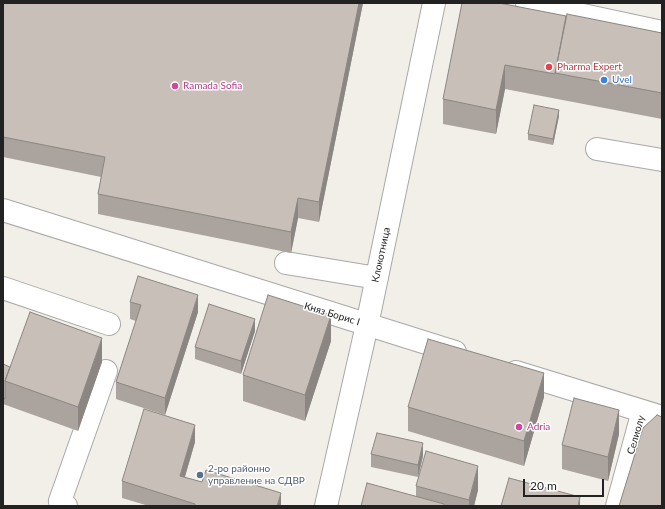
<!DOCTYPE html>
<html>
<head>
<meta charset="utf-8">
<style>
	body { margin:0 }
	#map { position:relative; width:665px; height:509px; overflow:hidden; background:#f2efe9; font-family:Lato,sans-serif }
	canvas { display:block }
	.frame { position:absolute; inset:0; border:4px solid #222; pointer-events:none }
	.scale { position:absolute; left:523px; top:479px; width:81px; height:18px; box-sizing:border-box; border:2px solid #222; border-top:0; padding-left:5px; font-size:12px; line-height:14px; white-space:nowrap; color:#222; -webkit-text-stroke:3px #fff; paint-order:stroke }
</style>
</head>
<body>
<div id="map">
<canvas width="665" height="509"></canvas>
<div class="frame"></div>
<div class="scale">20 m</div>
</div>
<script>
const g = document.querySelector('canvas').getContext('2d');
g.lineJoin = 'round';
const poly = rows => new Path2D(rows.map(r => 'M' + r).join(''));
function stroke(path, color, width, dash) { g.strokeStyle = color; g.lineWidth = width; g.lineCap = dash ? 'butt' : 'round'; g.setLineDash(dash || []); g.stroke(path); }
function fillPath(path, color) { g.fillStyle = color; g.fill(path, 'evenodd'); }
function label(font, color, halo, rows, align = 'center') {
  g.font = font + ' Lato,sans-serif'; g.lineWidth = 3; g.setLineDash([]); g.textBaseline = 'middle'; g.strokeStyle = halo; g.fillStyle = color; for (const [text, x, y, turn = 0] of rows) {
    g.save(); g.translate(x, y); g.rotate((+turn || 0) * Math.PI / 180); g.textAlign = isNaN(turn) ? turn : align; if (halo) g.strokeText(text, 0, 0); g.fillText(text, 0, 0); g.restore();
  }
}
const minor = poly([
	[527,3,662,32],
	[597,149,662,160],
	[3,210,455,352],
	[286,263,377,278],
	[3,288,109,324],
	[516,372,662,417],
	[66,506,60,501,106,371],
	[326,506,367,325,434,3],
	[617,506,643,411]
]);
stroke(minor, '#a9a9a9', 24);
stroke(minor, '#fff', 22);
fillPath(poly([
	[3,3,363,3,319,222,298,218,291,253,98,214,98,194,101,177,3,157],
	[566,16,662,33,662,119,505,89,496,134,443,124,443,99],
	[559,116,553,145,528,140,528,134],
	[130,302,198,312,165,415,116,399,116,382,136,321,130,319],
	[255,331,241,374,195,359,195,347],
	[331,341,305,421,243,401,243,375],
	[102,362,78,431,3,404,3,364,10,367],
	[544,397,524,466,408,431,408,407],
	[619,434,608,481,562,469,562,445],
	[195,442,185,477,281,506,149,506,122,498,122,481],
	[371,454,423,456,418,477,371,467],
	[416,486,478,490,474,506,361,506,416,496]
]), '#aba49e');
fillPath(poly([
	[359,3,363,3,319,222,319,202],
	[505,65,505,89,496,134,496,110],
	[559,110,559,116,553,145,553,139],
	[298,198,298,218,291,253,291,232],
	[198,295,198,312,165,415,165,398],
	[331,315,331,341,305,421,305,395],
	[255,319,255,331,241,374,241,361],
	[102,338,102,362,78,431,78,407],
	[544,373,544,397,524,466,524,441],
	[619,410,619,434,608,481,608,457],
	[195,425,195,442,180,493,180,476],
	[423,443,423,456,418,477,418,465],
	[478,466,478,490,474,506,469,506,469,500],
	[281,493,281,506,277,506],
	[580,497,580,506,578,506]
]), '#8b8681');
const building = poly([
	[3,3,359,3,319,202,298,198,291,232,98,194,105,157,3,137,3,3],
	[462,3,499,3,566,16,555,74,505,65,496,110,443,99,462,3],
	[567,14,662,33,662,93,555,73,567,14],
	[534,105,559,110,553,139,528,134,534,105],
	[138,276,198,295,165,398,116,382,141,305,130,302,138,276],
	[268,295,331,315,305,395,243,375,268,295],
	[209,304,255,319,241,361,195,347,209,304],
	[30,312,102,338,78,407,5,381,30,312],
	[428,339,544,373,524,441,408,407,428,339],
	[3,364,10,367,5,381,5,399,3,398,3,364],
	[574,398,619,410,608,457,562,445,574,398],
	[144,409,195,425,180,476,202,482,206,470,281,493,277,506,195,506,195,504,122,481,144,409],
	[657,415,662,417,662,506,619,506,643,428,657,415],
	[377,433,423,443,418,465,371,454,377,433],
	[426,451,478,466,469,500,416,486,426,451],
	[509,478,580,497,578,506,501,506,509,478],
	[367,483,444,504,444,506,361,506,367,483]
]);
fillPath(building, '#c7bfb8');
stroke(building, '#8b8681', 1);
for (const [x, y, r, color] of [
	[549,67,4,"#e0444e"],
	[604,80,4,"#3f7fe0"],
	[175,86,4,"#d1479c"],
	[519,427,4,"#d1479c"],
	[200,475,4,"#5c6f8a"]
]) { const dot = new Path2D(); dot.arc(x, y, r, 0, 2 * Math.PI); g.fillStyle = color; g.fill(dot); stroke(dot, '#fff', 1.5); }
label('10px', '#be3a42', '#fff', [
	["Pharma Expert",557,67]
], 'left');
label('10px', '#366cbe', '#fff', [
	["Uvel",612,80]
], 'left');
label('10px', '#b23c85', '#fff', [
	["Ramada Sofia",183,86],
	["Adria",527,427]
], 'left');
label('10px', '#222', '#fff', [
	["Клокотница",381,255,-78],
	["Княз Борис I",332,314,17],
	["Селиолу",636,435,-74]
]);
label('10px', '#4e5e75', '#fff', [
	["2-ро районно",208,469],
	["управление на СДВР",208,481]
], 'left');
</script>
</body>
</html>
